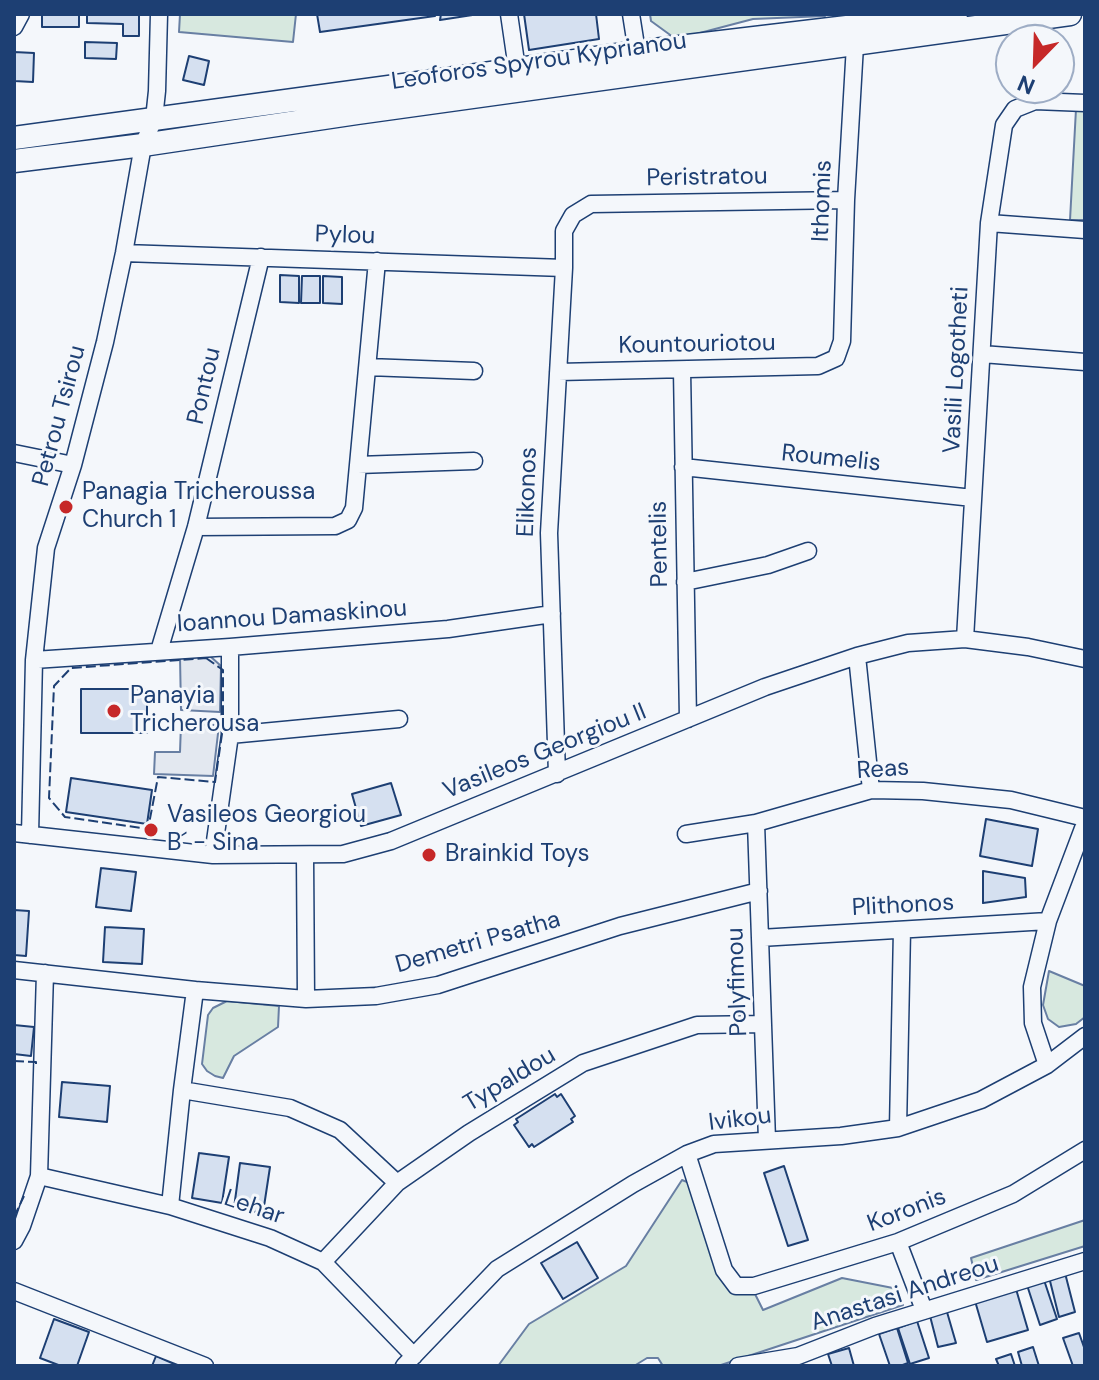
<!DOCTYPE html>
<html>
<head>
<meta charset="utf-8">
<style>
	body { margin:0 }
	#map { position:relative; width:1099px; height:1380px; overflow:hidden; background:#f4f7fb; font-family:"DM Sans",sans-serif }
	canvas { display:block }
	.frame { position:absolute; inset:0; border:16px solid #1d3f73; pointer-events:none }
	.north { position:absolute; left:995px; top:24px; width:80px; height:80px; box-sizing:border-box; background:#f4f7fb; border:2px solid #9eadc5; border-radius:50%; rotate:203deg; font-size:22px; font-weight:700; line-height:32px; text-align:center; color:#1d3f73 }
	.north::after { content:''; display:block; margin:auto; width:28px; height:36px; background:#c62828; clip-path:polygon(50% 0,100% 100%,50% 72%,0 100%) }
</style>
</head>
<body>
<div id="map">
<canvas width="1099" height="1380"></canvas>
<div class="frame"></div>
<div class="north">N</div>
</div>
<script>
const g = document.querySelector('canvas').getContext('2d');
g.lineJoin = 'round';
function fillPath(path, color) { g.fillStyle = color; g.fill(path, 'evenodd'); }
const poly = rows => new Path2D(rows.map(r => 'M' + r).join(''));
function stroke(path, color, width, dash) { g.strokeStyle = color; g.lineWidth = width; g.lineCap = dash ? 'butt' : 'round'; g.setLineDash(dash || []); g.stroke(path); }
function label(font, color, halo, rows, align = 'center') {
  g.font = font + ' "DM Sans",sans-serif'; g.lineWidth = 6; g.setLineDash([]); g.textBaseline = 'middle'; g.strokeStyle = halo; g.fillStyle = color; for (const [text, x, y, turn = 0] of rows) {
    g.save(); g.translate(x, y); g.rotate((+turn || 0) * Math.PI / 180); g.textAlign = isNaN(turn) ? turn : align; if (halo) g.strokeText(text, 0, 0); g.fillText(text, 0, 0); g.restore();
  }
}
const green = poly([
	[180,14,296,14,293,42,179,32,180,14],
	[650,14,824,14,825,16,753,19,696,34,673,37,651,21,650,14],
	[1076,109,1085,110,1085,220,1070,220,1076,109],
	[1049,971,1085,986,1085,1017,1076,1024,1059,1027,1048,1019,1043,1005,1049,971],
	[227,1001,279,1006,278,1027,234,1056,223,1078,215,1076,207,1071,202,1064,208,1015,213,1008,227,1001],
	[682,1180,692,1184,718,1275,754,1292,763,1310,842,1278,898,1289,903,1305,718,1366,663,1366,658,1358,647,1358,634,1366,498,1366,529,1324,626,1266,682,1180],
	[1085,1220,1085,1246,976,1280,971,1258,1085,1220]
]);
fillPath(green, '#d7e8df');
stroke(green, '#687fa3', 2);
const parking = poly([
	[210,656,221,666,220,712,181,710,180,657,210,656],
	[181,724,219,725,213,776,154,774,155,752,180,752,181,724]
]);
fillPath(parking, '#e3e8f0');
stroke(parking, '#687fa3', 2);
const building = poly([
	[42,14,79,14,79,27,42,27,42,14],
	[87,14,139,14,139,36,123,36,123,24,87,23,87,14],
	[317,14,435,14,435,16,320,32,317,14],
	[441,14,479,14,440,20,441,14],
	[524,14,596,14,599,39,529,50,524,14],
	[85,42,117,43,116,59,85,58,85,42],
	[14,52,34,53,33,82,14,81,14,52],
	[189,56,209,61,204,85,183,80,189,56],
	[280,275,299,276,299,303,280,302,280,275],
	[302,276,320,276,320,303,301,303,302,276],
	[323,276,342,277,342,304,323,303,323,276],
	[81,689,147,689,147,733,81,733,81,689],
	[71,778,152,790,147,824,66,812,71,778],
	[391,783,401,815,361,826,352,794,391,783],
	[986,819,1038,829,1032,866,980,856,986,819],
	[101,868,136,872,131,911,96,907,101,868],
	[983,871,1025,878,1026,897,983,903,983,871],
	[14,910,29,911,26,956,14,955,14,910],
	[105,927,144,929,142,964,103,962,105,927],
	[14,1025,34,1027,31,1056,14,1054,14,1025],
	[62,1082,110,1086,107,1122,59,1117,62,1082],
	[555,1094,557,1097,561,1094,575,1116,571,1119,573,1122,534,1147,532,1144,529,1147,514,1125,518,1122,516,1119,555,1094],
	[199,1153,229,1157,222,1203,192,1198,199,1153],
	[240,1163,270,1167,263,1213,234,1208,240,1163],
	[784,1166,808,1240,788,1246,764,1173,784,1166],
	[577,1242,598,1278,563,1299,541,1263,577,1242],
	[1065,1273,1075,1312,1059,1317,1049,1277,1065,1273],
	[1043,1277,1057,1319,1040,1325,1026,1282,1043,1277],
	[1016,1289,1028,1330,987,1342,975,1301,1016,1289],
	[947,1312,956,1343,938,1347,930,1316,947,1312],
	[54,1319,89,1332,77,1366,61,1366,40,1358,54,1319],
	[917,1321,929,1358,910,1364,898,1328,917,1321],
	[897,1328,908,1363,900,1366,890,1366,879,1334,897,1328],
	[1079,1333,1085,1350,1085,1366,1073,1366,1063,1338,1079,1333],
	[1033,1347,1039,1366,1022,1366,1018,1352,1033,1347],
	[849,1348,854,1366,832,1366,828,1354,849,1348],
	[1011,1354,1015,1366,999,1366,996,1359,1011,1354],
	[156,1356,179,1366,152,1366,156,1356]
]);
fillPath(building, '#d5e0f0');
stroke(building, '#1d3f73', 2);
const minor = poly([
	[509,14,517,69],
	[631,14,637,52],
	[14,27,21,14],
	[989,223,1085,230],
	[124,253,564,268],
	[982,354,1085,362],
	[368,367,474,371],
	[682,370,688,719],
	[558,372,818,366,836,358,842,341,846,200,855,45],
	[14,453,73,465],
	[358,465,474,461],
	[683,467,973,498],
	[196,527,335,526,348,520,354,508,377,261],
	[685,582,768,565,808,551],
	[965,639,989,223,1004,125,1015,109,1035,101,1085,103],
	[159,651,196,527,261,257],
	[857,656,871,790],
	[34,660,230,647,448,629,552,614],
	[230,735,399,719],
	[557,774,549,533,564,268,564,231,573,215,591,204,846,200],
	[756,823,767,1140],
	[14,833,213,855,343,854,391,841,765,687,857,656,908,643,965,639,1028,647,1085,659],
	[686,834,756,823,871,790,923,791,1011,800,1085,818],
	[30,835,34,660,46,548,73,465,105,342,124,253,143,145,154,119,157,91,159,14],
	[213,855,230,735,230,647],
	[305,856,306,999],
	[760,938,1048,921],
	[14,970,195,990,306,999,376,996,438,985,620,926,759,891],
	[1047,1065,1033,1023,1032,987,1048,921,1085,823],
	[182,1090,290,1108,340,1130,397,1183],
	[898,1128,902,930],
	[687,1154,724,1270,736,1286,754,1286,898,1242,1013,1194,1085,1150],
	[39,1176,170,1206,270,1238,323,1262,414,1356],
	[170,1206,182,1090,195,990],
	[14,1241,22,1226,39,1176,45,973],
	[898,1242,924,1310],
	[323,1262,397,1183,469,1133,583,1063,697,1025,763,1024],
	[14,1291,205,1366],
	[404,1366,497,1269,633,1184,687,1154,714,1144,841,1136,898,1128,981,1100,1047,1065,1085,1036],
	[738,1366,798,1356,875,1326,1085,1261]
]);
const major = poly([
	[14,138,477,75,637,52,956,14],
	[14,161,143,145,357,113,1070,14]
]);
stroke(minor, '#1d3f73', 19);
stroke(major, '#1d3f73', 25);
stroke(minor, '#f4f7fb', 16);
stroke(major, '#f4f7fb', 22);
stroke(poly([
	[206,658,223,670,223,727,215,782,158,777,148,829,65,817,49,798,54,686,71,668,206,658],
	[14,1061,36,1062,36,1066],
	[14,1217,24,1196]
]), '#1d3f73', 2, [10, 4]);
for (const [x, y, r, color] of [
	[66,507,8,"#c62828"],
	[114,711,8,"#c62828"],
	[151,830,8,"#c62828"],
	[429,855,8,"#c62828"]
]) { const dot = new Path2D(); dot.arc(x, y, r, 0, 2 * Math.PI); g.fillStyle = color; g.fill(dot); stroke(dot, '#f4f7fb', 3); }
label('24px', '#1d3f73', '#f4f7fb', [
	["Leoforos Spyrou Kyprianou",539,62,-8],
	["Peristratou",707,178,-1],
	["Ithomis",823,201,-88],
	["Pylou",345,236,2],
	["Kountouriotou",697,345,-1],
	["Vasili Logotheti",957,370,-87],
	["Pontou",205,386,-77],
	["Petrou Tsirou",60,416,-75],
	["Roumelis",831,459,6],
	["Elikonos",528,492,-88],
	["Pentelis",660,544,-91],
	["Ioannou Damaskinou",292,617,-4],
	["Vasileos Georgiou II",545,752,-22],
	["Reas",883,770,-4],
	["Plithonos",903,906,-3],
	["Demetri Psatha",478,943,-16],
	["Polyfimou",738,982,-92],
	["Typaldou",510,1080,-31],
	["Ivikou",740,1120,-7],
	["Lehar",254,1208,19],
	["Koronis",907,1211,-21],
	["Anastasi Andreou",905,1294,-18]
]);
label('24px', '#1d3f73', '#f4f7fb', [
	["Panagia Tricheroussa",82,493],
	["Church 1",82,521],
	["Panayia",130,697],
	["Tricherousa",130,725],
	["Vasileos Georgiou",167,816],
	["B´ - Sina",167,844],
	["Brainkid Toys",445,855]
], 'left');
</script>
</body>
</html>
